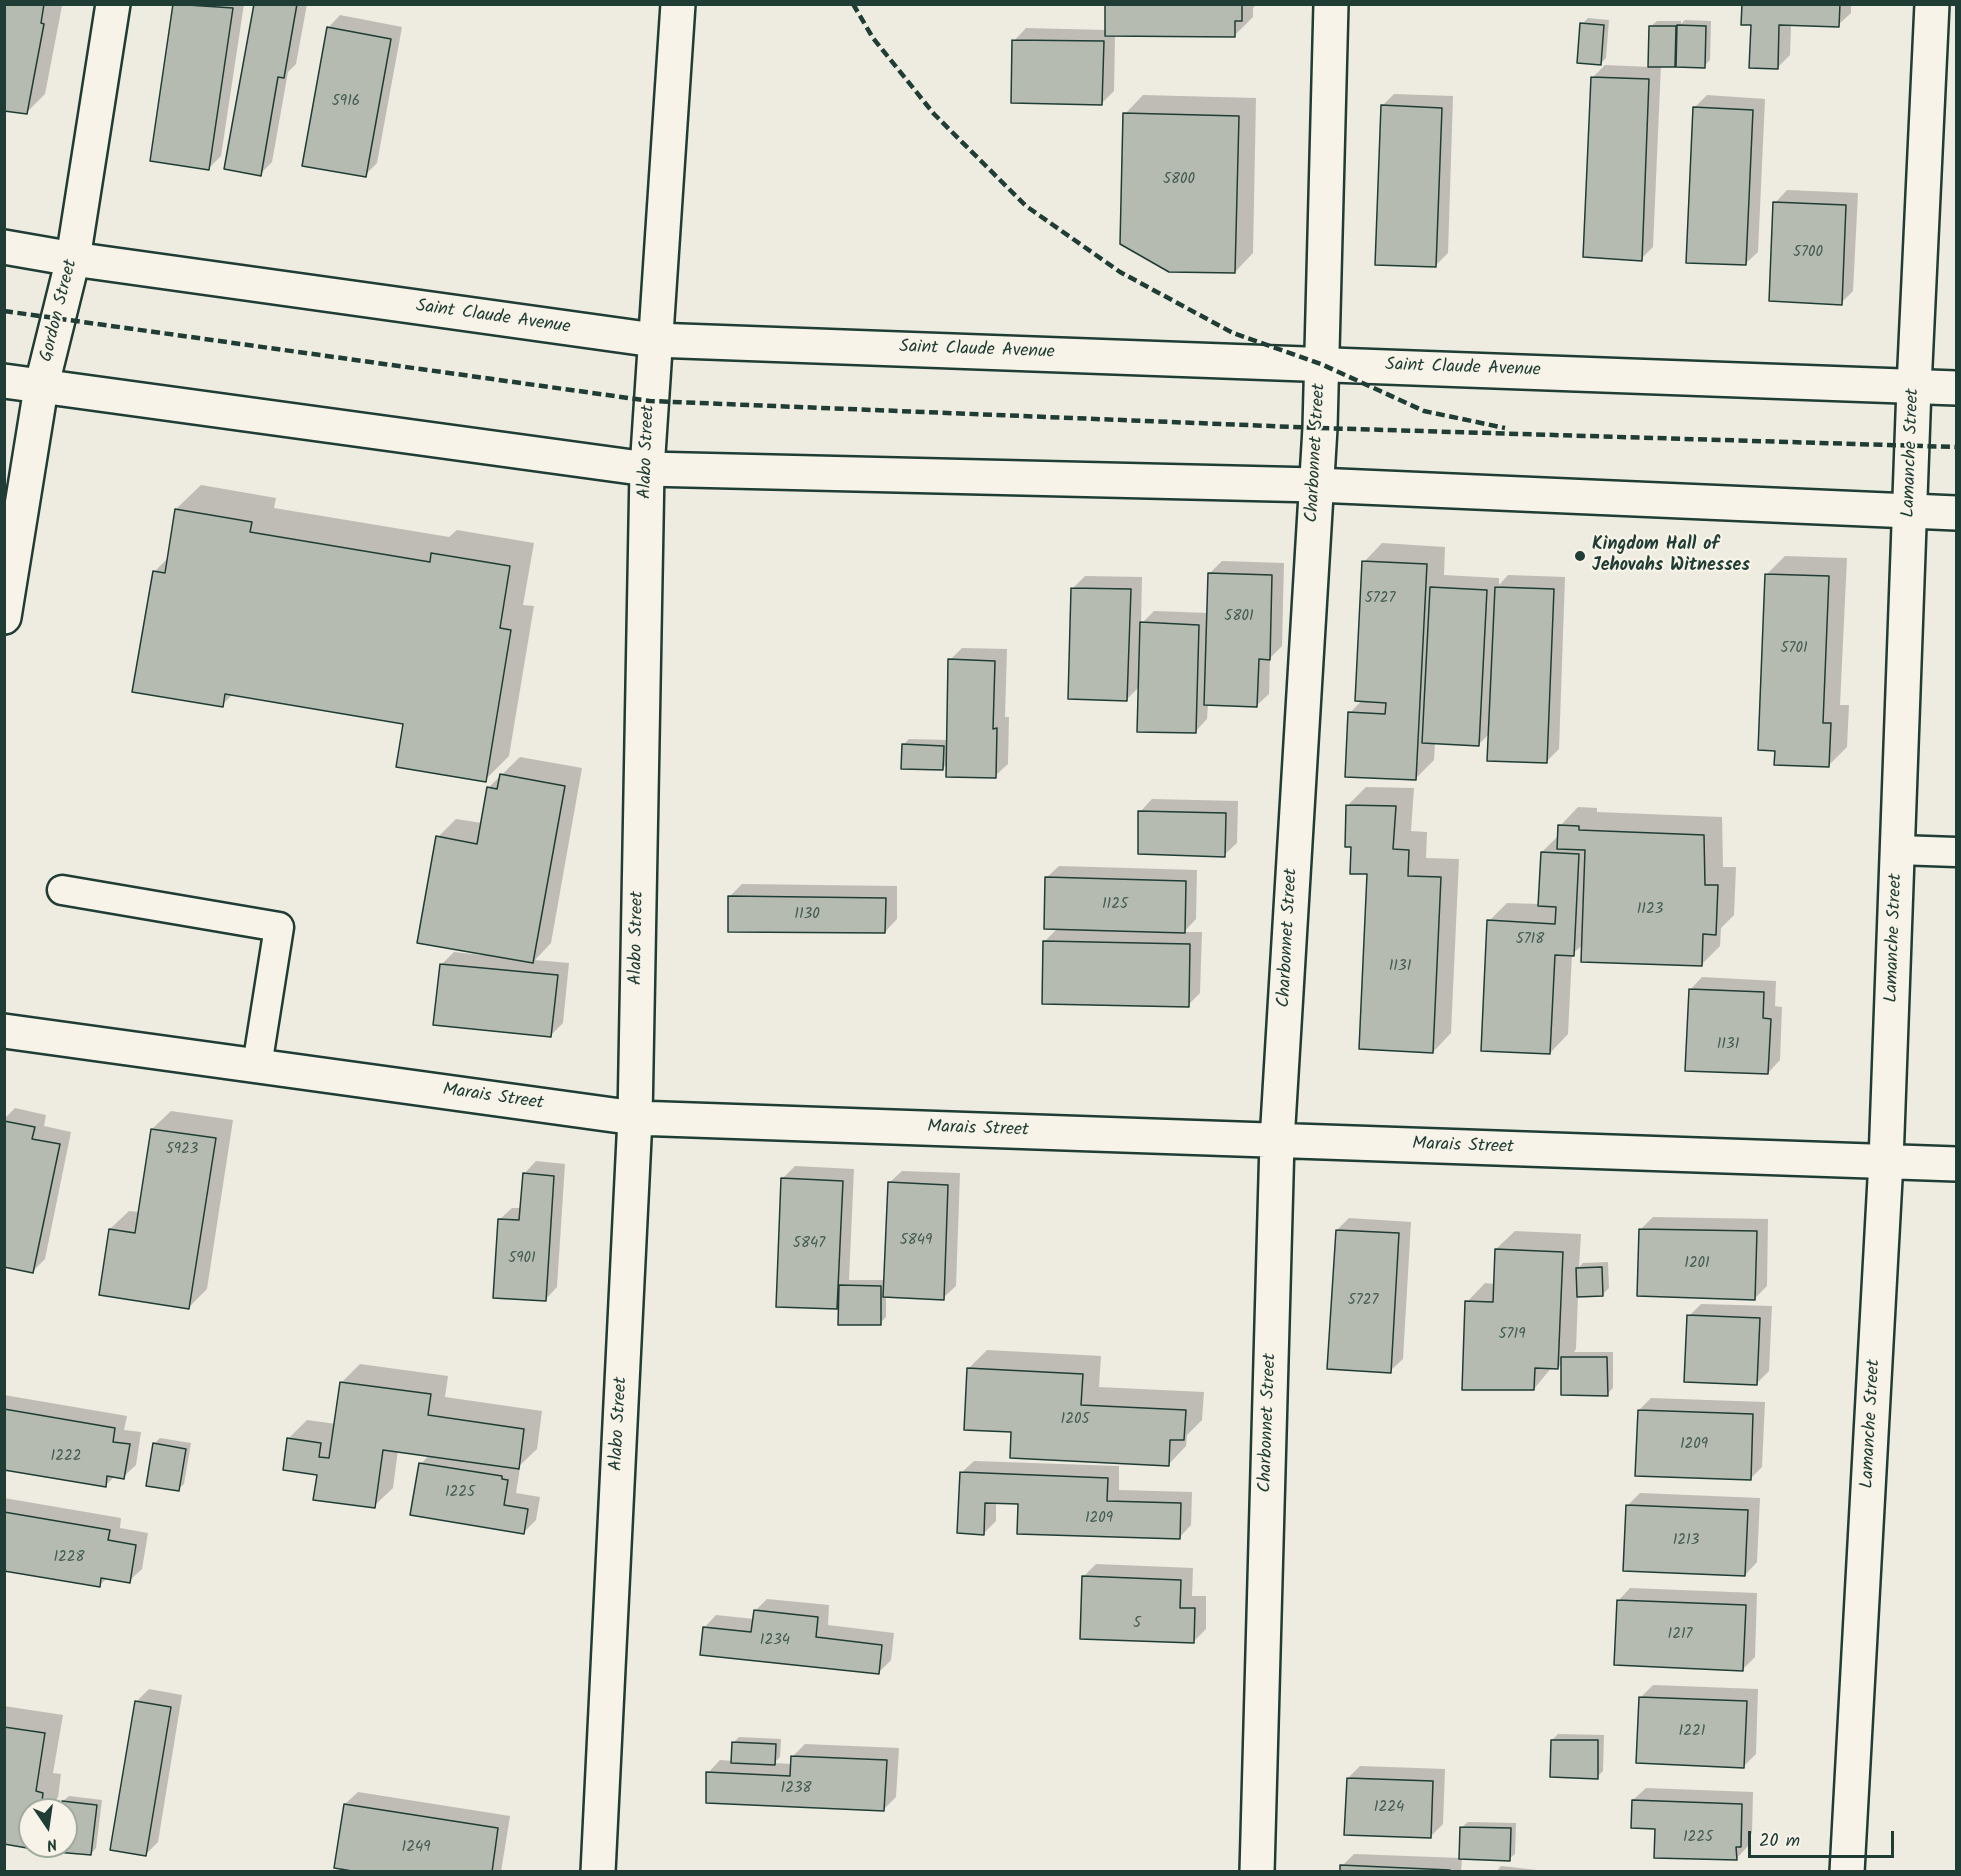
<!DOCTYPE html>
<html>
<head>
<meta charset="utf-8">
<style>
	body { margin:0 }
	#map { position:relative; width:1961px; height:1876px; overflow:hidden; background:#eeece1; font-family:Kalam,sans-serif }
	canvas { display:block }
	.frame { position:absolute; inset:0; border:6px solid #1f3d34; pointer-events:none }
	.north { position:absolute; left:18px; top:1798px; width:60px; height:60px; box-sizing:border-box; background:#f7f3e8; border:2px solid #a1aaa0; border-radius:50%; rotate:167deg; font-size:16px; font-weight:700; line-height:24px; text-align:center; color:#1f3d34 }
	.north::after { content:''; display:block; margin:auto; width:21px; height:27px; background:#1f3d34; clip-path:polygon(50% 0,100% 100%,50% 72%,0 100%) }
	.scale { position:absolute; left:1748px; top:1831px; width:146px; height:27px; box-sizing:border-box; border:3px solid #1f3d34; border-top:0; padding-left:8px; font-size:18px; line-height:21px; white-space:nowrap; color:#1f3d34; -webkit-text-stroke:4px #f7f3e8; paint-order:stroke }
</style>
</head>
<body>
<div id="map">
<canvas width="1961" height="1876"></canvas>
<div class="frame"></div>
<div class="north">N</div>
<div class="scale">20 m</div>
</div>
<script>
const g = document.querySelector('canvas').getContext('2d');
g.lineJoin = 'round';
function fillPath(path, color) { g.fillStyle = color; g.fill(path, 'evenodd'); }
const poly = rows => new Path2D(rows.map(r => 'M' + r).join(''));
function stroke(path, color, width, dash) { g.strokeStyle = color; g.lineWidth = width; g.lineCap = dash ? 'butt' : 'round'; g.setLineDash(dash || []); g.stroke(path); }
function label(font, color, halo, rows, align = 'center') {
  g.font = font + ' Kalam,sans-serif'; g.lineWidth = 4.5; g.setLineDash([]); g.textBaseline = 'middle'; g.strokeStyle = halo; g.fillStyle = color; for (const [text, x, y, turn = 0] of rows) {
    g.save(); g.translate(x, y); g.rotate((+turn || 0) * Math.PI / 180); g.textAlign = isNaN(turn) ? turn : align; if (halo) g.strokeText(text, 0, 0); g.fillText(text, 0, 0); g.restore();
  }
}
fillPath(poly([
	[4,4,62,6,45,94,26,113],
	[174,4,244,4,221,156,209,168],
	[256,4,307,4,296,64,288,72,272,162,260,174],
	[1107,4,1257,4,1253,8,1253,17,1235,35,1115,35,1114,91,1102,103,1014,41,1026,28,1107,30],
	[1743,4,1851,4,1851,13,1838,25,1791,24,1790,55,1777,68],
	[340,15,402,27,377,163,365,175,328,28],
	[1588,18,1609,20,1606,58,1600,64,1582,24],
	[1685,20,1711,21,1710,60,1704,66,1678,62,1674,66,1661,65,1653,247,1641,259,1593,77,1605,65,1650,67,1651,26,1657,21,1681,21,1681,24],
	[1394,94,1453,96,1448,253,1435,266,1382,106],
	[1143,95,1256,98,1253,253,1235,272,1125,114],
	[1707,95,1765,99,1758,252,1745,264,1695,107],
	[1787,190,1858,193,1853,291,1841,303,1775,203],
	[201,485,276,498,274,508,449,537,457,530,534,543,523,605,534,606,509,756,485,780,405,723,233,694,222,705,154,572,169,557,176,509],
	[1382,543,1445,547,1444,575,1499,578,1499,585,1508,575,1565,577,1559,749,1546,762,1490,733,1479,744,1435,742,1434,760,1415,779,1350,713,1362,700,1364,562],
	[1785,556,1847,558,1840,705,1849,705,1847,747,1829,765,1777,750,1767,574],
	[1222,561,1284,563,1282,646,1270,658,1269,694,1256,706,1208,704,1207,719,1195,732,1140,686,1127,699,1073,588,1085,576,1142,577,1141,624,1154,611,1209,613,1210,573],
	[962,648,1007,649,1005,717,1009,717,1008,764,995,776,948,763,943,768,904,744,909,739,949,740,950,660],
	[520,757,582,768,551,943,535,960,569,963,563,1023,551,1035,441,965,454,952,482,955,483,953,438,837,456,819,482,823,488,788],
	[1366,787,1414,788,1411,831,1427,832,1426,858,1459,859,1451,1033,1433,1052,1368,873,1353,846,1348,805],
	[1152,799,1238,801,1237,843,1224,855,1140,812],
	[1578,807,1597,808,1597,812,1722,817,1723,867,1736,867,1734,915,1721,928,1720,946,1701,965,1583,945,1572,954,1568,1034,1550,1053,1489,921,1507,903,1540,904,1542,852,1559,835,1560,826],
	[1059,866,1197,870,1196,919,1184,932,1202,932,1200,993,1188,1005,1044,942,1058,928,1046,878],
	[742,884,897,886,897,919,885,932,729,897],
	[1702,977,1776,981,1775,1006,1782,1007,1780,1060,1768,1073,1690,990],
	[15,1108,46,1115,44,1126,71,1132,45,1259,33,1271,4,1265,4,1119],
	[171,1111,233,1120,207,1289,189,1307,110,1229,129,1211,140,1212,152,1129],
	[536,1161,565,1164,557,1287,545,1300,499,1220,512,1208,521,1208,524,1174],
	[795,1166,854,1169,849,1280,885,1280,889,1183,902,1171,960,1173,956,1286,943,1298,886,1296,886,1317,880,1323,840,1304,836,1308,783,1178],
	[1653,1217,1768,1219,1767,1286,1755,1298,1641,1229],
	[1349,1218,1411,1222,1403,1359,1390,1371,1337,1230],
	[1515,1231,1581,1234,1579,1267,1583,1263,1608,1262,1609,1288,1603,1294,1578,1295,1576,1349,1574,1352,1613,1352,1613,1388,1607,1394,1563,1363,1558,1368,1552,1367,1534,1389,1467,1302,1485,1283,1495,1284,1496,1249],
	[1701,1304,1772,1306,1769,1371,1756,1384,1689,1316],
	[987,1350,1101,1356,1099,1387,1204,1392,1202,1420,1187,1435,1186,1446,1168,1465,1013,1431,969,1368],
	[360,1364,448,1376,445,1397,542,1411,537,1449,517,1468,520,1468,516,1493,540,1497,536,1520,524,1532,421,1464,429,1455,398,1450,393,1488,374,1506,318,1474,288,1439,307,1420,336,1424,342,1382],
	[4,1395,127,1416,124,1430,141,1432,136,1465,123,1477,115,1476,105,1486,4,1468],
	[1651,1398,1765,1402,1762,1467,1750,1479,1639,1410],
	[160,1438,191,1443,184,1484,178,1489,154,1444],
	[974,1461,1119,1466,1119,1490,1192,1492,1191,1525,1179,1538,1020,1502,996,1502,996,1521,984,1533,961,1473],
	[1640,1493,1760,1498,1757,1562,1745,1575,1627,1506],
	[4,1498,121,1518,120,1528,148,1533,142,1569,129,1581,108,1577,99,1586,4,1569],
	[1096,1564,1193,1568,1192,1596,1206,1596,1206,1629,1194,1641,1083,1577],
	[1630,1588,1757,1593,1755,1657,1742,1670,1618,1601],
	[767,1599,829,1605,828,1625,894,1633,891,1660,878,1673,704,1628,716,1615,754,1619,755,1611],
	[1653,1685,1758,1689,1756,1754,1744,1766,1640,1698],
	[149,1689,182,1695,158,1842,146,1854,136,1702],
	[4,1706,63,1715,53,1773,61,1774,58,1797,48,1810,30,1810,30,1842,26,1846,4,1843],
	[1558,1734,1604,1735,1603,1771,1597,1777,1552,1740],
	[739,1737,781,1739,780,1757,774,1763,792,1764,793,1756,805,1744,899,1748,896,1797,884,1809,708,1773,720,1760,733,1761,733,1743],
	[1360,1766,1445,1769,1443,1824,1431,1836,1348,1778],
	[1646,1788,1753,1792,1752,1833,1748,1837,1748,1846,1736,1859,1657,1828,1633,1800],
	[358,1792,510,1816,501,1872,368,1872,345,1804],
	[69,1796,102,1800,96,1848,91,1854,58,1846,66,1846,66,1810,62,1810,63,1801],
	[1468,1822,1516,1823,1515,1854,1509,1859,1462,1858,1461,1872,1341,1872,1342,1866,1354,1854,1461,1858,1462,1827],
	[1501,1866,1537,1870,1537,1872,1496,1872]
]), '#0003');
const building = poly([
	[4,4,44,4,41,23,44,24,27,114,4,111,4,4],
	[173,4,233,8,209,170,150,161,173,4],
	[254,4,297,4,284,78,278,77,261,176,224,169,254,4],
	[1105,4,1242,4,1242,21,1235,21,1235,37,1105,36,1105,4],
	[1742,4,1840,4,1839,27,1779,25,1778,69,1749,68,1751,25,1741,25,1742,4],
	[1580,23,1604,25,1601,65,1577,63,1580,23],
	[1677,25,1706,26,1705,68,1676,67,1677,25],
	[1649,26,1676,26,1675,67,1648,67,1649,26],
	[327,27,391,39,366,177,302,166,327,27],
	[1012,40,1104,41,1102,105,1011,103,1012,40],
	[1591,77,1649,79,1642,261,1583,257,1591,77],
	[1381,105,1442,108,1436,267,1375,265,1381,105],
	[1693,107,1753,110,1746,265,1686,263,1693,107],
	[1123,113,1239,116,1235,273,1169,272,1120,244,1123,113],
	[1773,202,1846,205,1842,305,1769,301,1773,202],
	[175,509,252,522,250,532,430,562,431,553,510,566,500,628,511,630,486,782,396,767,403,724,225,694,223,707,132,692,153,571,165,573,175,509],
	[1362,561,1427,564,1416,780,1345,777,1348,712,1385,714,1386,703,1355,701,1362,561],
	[1208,573,1272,575,1270,660,1259,659,1257,707,1204,705,1208,573],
	[1765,574,1829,576,1823,723,1831,723,1829,767,1774,765,1775,751,1758,750,1765,574],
	[1430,587,1487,590,1479,746,1422,743,1430,587],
	[1495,587,1554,589,1547,763,1487,761,1495,587],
	[1071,588,1131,589,1127,701,1068,699,1071,588],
	[1140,622,1199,625,1196,733,1137,732,1140,622],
	[948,659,995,661,993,729,997,728,996,778,946,777,948,659],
	[902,744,944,746,943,770,901,769,902,744],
	[500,774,565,786,533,963,417,943,436,836,477,844,487,787,497,789,500,774],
	[1346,805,1396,806,1393,849,1409,850,1408,876,1441,877,1433,1053,1359,1049,1367,874,1350,874,1351,847,1345,847,1346,805],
	[1138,811,1226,813,1225,857,1138,854,1138,811],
	[1558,825,1579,826,1579,830,1704,835,1705,885,1718,885,1716,935,1703,934,1702,966,1581,962,1585,850,1557,849,1558,825],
	[1541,852,1579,854,1574,956,1555,955,1550,1054,1481,1051,1487,920,1555,924,1556,907,1538,906,1541,852],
	[1045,877,1186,881,1185,933,1044,929,1045,877],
	[728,896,886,898,885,933,728,932,728,896],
	[1043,941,1190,944,1189,1007,1042,1004,1043,941],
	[440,964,558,975,551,1037,433,1025,440,964],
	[1689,989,1764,992,1763,1018,1771,1019,1768,1074,1685,1071,1689,989],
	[4,1121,35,1127,32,1139,60,1144,33,1273,4,1267,4,1121],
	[151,1129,216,1138,189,1309,99,1295,109,1229,135,1233,151,1129],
	[523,1173,554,1176,546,1301,493,1298,498,1219,519,1220,523,1173],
	[781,1178,843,1181,837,1309,776,1307,781,1178],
	[888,1182,948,1185,944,1300,883,1297,888,1182],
	[1639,1229,1757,1231,1755,1300,1637,1296,1639,1229],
	[1336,1230,1399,1233,1391,1373,1327,1369,1336,1230],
	[1495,1249,1563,1252,1558,1369,1535,1368,1534,1390,1462,1390,1465,1301,1493,1302,1495,1249],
	[1602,1267,1603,1296,1577,1297,1576,1268,1602,1267],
	[839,1285,881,1286,881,1325,838,1325,839,1285],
	[1687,1315,1760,1318,1757,1385,1684,1382,1687,1315],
	[1561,1357,1607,1357,1608,1396,1561,1395,1561,1357],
	[967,1368,1083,1374,1081,1405,1186,1410,1184,1440,1170,1440,1169,1466,1010,1458,1011,1432,964,1430,967,1368],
	[340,1382,431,1394,428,1415,524,1429,519,1469,383,1450,375,1508,313,1500,317,1475,283,1470,287,1438,321,1443,319,1457,329,1458,340,1382],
	[4,1409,115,1428,113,1442,130,1444,124,1479,107,1476,106,1487,4,1470,4,1409],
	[1638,1410,1753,1414,1751,1480,1635,1476,1638,1410],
	[153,1443,186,1449,179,1491,146,1486,153,1443],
	[419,1463,502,1476,502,1479,508,1480,504,1505,528,1509,524,1534,410,1515,419,1463],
	[960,1472,1108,1478,1107,1501,1181,1503,1180,1539,1017,1534,1018,1504,985,1503,984,1535,957,1533,960,1472],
	[1626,1505,1748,1510,1745,1576,1623,1571,1626,1505],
	[4,1512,110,1530,108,1540,136,1545,130,1583,101,1578,100,1587,4,1571,4,1512],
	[1082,1576,1181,1580,1180,1608,1195,1608,1194,1643,1080,1639,1082,1576],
	[1617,1600,1746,1605,1743,1671,1614,1665,1617,1600],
	[754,1610,818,1617,816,1637,882,1645,879,1674,700,1655,703,1627,751,1632,754,1610],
	[1639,1697,1747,1701,1744,1768,1636,1763,1639,1697],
	[135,1701,171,1707,146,1856,110,1850,135,1701],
	[4,1727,45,1733,36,1791,43,1793,41,1810,30,1810,27,1848,4,1844,4,1727],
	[1551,1740,1598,1740,1598,1779,1550,1777,1551,1740],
	[732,1742,776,1744,775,1765,731,1763,732,1742],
	[791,1756,887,1760,884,1811,706,1803,706,1772,790,1776,791,1756],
	[1347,1778,1433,1781,1431,1838,1344,1835,1347,1778],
	[1632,1800,1742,1804,1741,1847,1736,1847,1737,1860,1654,1858,1655,1829,1631,1828,1632,1800],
	[62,1801,97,1805,91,1855,56,1852,57,1846,66,1846,66,1810,61,1810,62,1801],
	[344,1804,498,1828,492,1872,358,1872,334,1868,344,1804],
	[1460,1827,1511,1828,1510,1861,1459,1859,1460,1827],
	[1340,1865,1450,1870,1450,1872,1340,1872,1340,1865]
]);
fillPath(building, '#b5bbb0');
stroke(building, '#1f3d34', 1.5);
const lane = poly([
	[1898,850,1956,852],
	[62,890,279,927,257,1066]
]);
const street = poly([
	[4,617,41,388,73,259,113,4],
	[4,1031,635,1118,1956,1164],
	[598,1872,635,1118,647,469,678,4],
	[1257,1872,1277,1141,1320,428,1331,4],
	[1847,1872,1886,1161,1914,387,1932,4]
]);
const secondary = poly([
	[4,247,73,259,654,340,1956,388],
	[4,381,647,469,1316,485,1956,513]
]);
stroke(lane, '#1f3d34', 33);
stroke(street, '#1f3d34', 38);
stroke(secondary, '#1f3d34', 38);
stroke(lane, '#f7f3e8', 28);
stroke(street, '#f7f3e8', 33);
stroke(secondary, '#f7f3e8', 33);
stroke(poly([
	[853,4,873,38,934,114,1026,206,1120,272,1233,333,1321,364,1424,411,1505,428],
	[4,311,650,401,1320,428,1956,447]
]), '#1f3d34', 4.5, [9, 4.5]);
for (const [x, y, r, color] of [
	[1580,556,6,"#1f3d34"]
]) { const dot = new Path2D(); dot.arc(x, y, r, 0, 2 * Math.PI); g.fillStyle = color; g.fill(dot); stroke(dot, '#f7f3e8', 2); }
label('15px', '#445c53', null, [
	["5916",346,102],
	["5800",1179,180],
	["5700",1808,253],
	["5727",1380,599],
	["5801",1239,617],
	["5701",1794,649],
	["1125",1115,905],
	["1123",1650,910],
	["1130",807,915],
	["5718",1530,940],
	["1131",1400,967],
	["1131",1728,1045],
	["5923",182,1150],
	["5849",916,1241],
	["5847",809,1244],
	["5901",522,1259],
	["1201",1697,1264],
	["5727",1363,1301],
	["5719",1512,1335],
	["1205",1075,1420],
	["1209",1694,1445],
	["1222",66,1457],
	["1225",460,1493],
	["1209",1099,1519],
	["1213",1686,1541],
	["1228",69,1558],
	["5",1137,1624],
	["1217",1680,1635],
	["1234",775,1641],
	["1221",1692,1732],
	["1238",796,1789],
	["1224",1389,1808],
	["1225",1698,1838],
	["1249",416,1848]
]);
label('18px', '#1f3d34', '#f7f3e8', [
	["Gordon Street",60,311,-76],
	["Saint Claude Avenue",493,318,8],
	["Saint Claude Avenue",977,351,2],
	["Saint Claude Avenue",1463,369,2],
	["Alabo Street",648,452,-88],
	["Charbonnet Street",1317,453,-87],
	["Lamanche Street",1912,453,-88],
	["Alabo Street",638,938,-89],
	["Charbonnet Street",1289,938,-87],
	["Lamanche Street",1895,938,-88],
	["Marais Street",493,1098,8],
	["Marais Street",978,1130,2],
	["Marais Street",1463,1147,2],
	["Charbonnet Street",1269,1423,-88],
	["Alabo Street",620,1424,-87],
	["Lamanche Street",1872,1424,-87]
]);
label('bold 18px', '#1f3d34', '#f7f3e8', [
	["Kingdom Hall of",1592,546],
	["Jehovahs Witnesses",1592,567]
], 'left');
</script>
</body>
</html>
